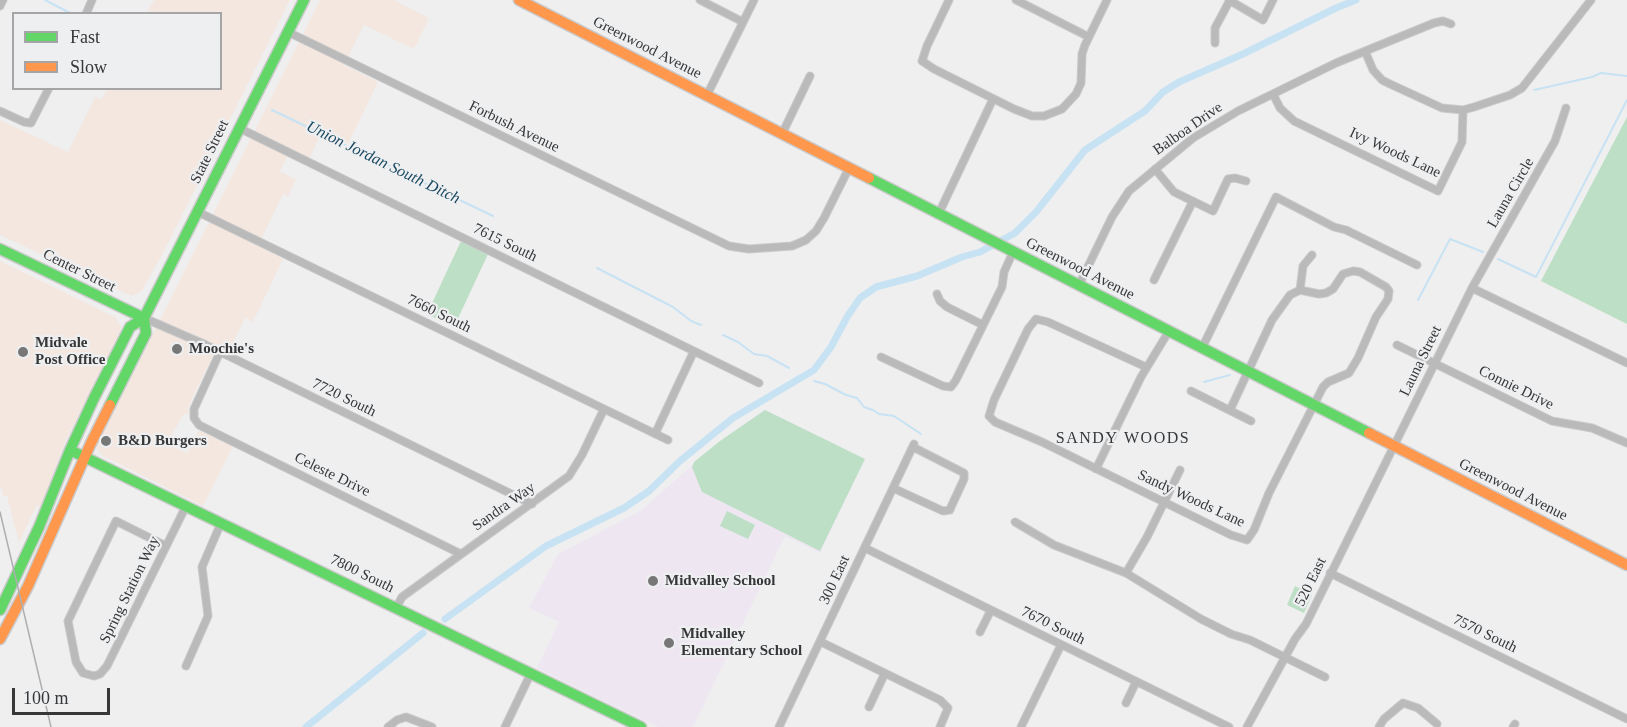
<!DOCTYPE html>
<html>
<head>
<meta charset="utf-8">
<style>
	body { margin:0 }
	#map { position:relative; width:1627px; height:727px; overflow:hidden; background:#efeff0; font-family:"Times New Roman",serif }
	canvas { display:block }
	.legend { position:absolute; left:12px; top:12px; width:210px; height:78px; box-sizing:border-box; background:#eeeff1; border:2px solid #a5a5a7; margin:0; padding:8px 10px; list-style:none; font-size:18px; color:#373738 }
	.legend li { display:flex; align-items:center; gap:12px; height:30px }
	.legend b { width:30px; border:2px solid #a5a5a7 }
	.scale { position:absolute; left:12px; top:688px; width:98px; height:27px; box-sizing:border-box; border:3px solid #373738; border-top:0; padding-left:8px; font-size:18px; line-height:21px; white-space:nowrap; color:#373738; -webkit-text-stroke:4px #eeeff1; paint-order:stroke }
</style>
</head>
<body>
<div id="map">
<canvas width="1627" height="727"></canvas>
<ul class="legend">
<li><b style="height:8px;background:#63d668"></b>Fast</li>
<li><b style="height:8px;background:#ff974d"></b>Slow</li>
</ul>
<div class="scale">100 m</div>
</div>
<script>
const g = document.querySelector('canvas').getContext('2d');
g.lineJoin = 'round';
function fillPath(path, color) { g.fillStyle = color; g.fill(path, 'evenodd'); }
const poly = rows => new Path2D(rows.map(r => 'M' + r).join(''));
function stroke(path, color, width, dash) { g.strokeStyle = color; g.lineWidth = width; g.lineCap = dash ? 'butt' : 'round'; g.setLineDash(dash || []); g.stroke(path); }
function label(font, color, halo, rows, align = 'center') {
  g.font = font + ' "Times New Roman",serif'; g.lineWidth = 4.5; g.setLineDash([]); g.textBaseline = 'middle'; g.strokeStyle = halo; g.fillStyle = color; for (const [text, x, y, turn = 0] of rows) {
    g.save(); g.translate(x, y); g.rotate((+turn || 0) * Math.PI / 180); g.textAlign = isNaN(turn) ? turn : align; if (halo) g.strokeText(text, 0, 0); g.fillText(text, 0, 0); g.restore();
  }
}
fillPath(poly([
	[154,0,290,0,167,245,142,291,131,296,0,235,0,120,68,152,95,97,101,99,107,89,220,88,220,14,147,13],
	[320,0,394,0,429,18,414,49,364,25,344,65,378,82,348,144,322,132,309,159,290,150,280,171,296,180,288,196,283,194,258,246,283,259,253,322,245,318,230,350,218,345,189,405,188,414,184,414,167,443,187,453,199,430,233,446,203,506,103,456,98,451,97,446],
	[0,261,115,317,119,322,121,327,120,333,65,442,41,507,37,505,19,543,7,496,3,496,0,484]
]), '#f3e7e0');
fillPath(poly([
	[765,410,865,459,820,553,785,536,693,727,658,727,537,668,559,622,529,608,558,554,640,511,720,441]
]), '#eee7f2');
fillPath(poly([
	[1627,117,1627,324,1541,281],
	[461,241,488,254,454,327,427,314],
	[765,410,865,459,820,551,702,492,692,467,694,462,720,441],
	[727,511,755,525,748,539,720,526],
	[1295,586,1312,595,1304,613,1287,605]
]), '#bcdfc5');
stroke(poly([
	[45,0,72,14],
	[1534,90,1592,77,1601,73,1627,76],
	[272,110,493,216],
	[1498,259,1536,277,1627,100],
	[597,268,673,307,691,321,701,325],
	[1418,300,1450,239,1483,252],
	[723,335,738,342,754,354,767,356,789,368],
	[814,381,825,384,846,395,857,398,864,407,873,410,879,414,894,416,921,434],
	[1204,382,1230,375]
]), '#c7e2f3', 2);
stroke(poly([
	[445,619,546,546,624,508,649,491,680,461,733,418,814,370,831,347,847,317,860,298,876,287,917,276,962,257,980,252,1015,233,1036,212,1085,150,1145,111,1163,92,1179,82,1243,54,1336,8,1356,0],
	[306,727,423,633]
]), '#c7e2f3', 7);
const street = poly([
	[700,0,743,22],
	[949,0,927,46,922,61,934,69,1014,109,1032,116,1044,116,1062,109,1076,94,1081,83,1082,54,1085,45,1107,0],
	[1016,0,1089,37],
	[1229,0,1263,20,1273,0],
	[0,6,3,0],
	[86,14,92,0],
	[288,32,729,246,749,249,792,246,806,240,816,231,824,218,849,168],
	[1215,43,1215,28,1230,0],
	[1365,51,1373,70,1382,80,1390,84,1442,108,1463,110,1474,107,1510,95,1522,88,1591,0],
	[1273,94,1280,108,1294,121,1438,191,1462,142,1463,110],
	[707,95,754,0],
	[0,111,24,122,31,123,49,88],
	[239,128,759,383],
	[782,134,810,76],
	[1155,169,1174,192,1213,211,1228,179,1235,178,1246,181],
	[198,212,668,440],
	[939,213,993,99],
	[1154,280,1193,201],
	[1079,285,1112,217,1129,191,1193,138,1238,111,1336,63,1434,23,1443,21,1451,24],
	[1472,288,1627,363],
	[1300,290,1303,266,1312,255],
	[937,294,940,301,947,307,983,325],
	[144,318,206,345,532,504],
	[1397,345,1552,421,1592,428,1627,443],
	[1202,348,1276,197,1334,227,1346,230,1417,265],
	[220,352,194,409,194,418,199,425,461,554],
	[881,357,943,386,951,387,956,380,1002,287,1004,272,1013,252],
	[1146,367,1048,322,1036,319,1028,329,994,400,989,416,995,422,1042,442,1231,535,1247,540,1254,530,1269,493,1323,387,1328,382,1349,373,1358,358,1376,317,1388,299,1389,291,1386,287,1360,272,1353,271,1343,274,1333,289,1326,293,1319,294,1300,290,1290,295,1272,320,1230,410],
	[1191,391,1251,421],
	[655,434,694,351],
	[1096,469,1141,377,1169,331],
	[893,488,943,511,950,510,951,507,964,479,964,473,913,447],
	[1015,522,1054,545,1126,573,1201,619,1231,634,1250,640,1325,677],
	[166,546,116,521,68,621,76,662,83,673,94,676,100,674,107,666,186,506],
	[865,548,1229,727],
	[1126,573,1147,537,1180,470],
	[1330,573,1627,719],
	[396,608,402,597,569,476,582,455,604,409],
	[980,632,991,610],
	[821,642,940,700,948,708,940,727],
	[186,666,208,616,202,567,221,523],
	[1126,703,1136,682],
	[869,707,885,673],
	[388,727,397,720,406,717,432,727],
	[505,727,531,673],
	[779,727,914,444],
	[1021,727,1061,645],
	[1247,727,1295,639,1306,624,1472,288,1555,141,1566,108],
	[1379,727,1384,719,1403,703,1418,708,1437,724],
	[1513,727,1515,724]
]);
const fast = poly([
	[869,178,1369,433],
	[0,249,144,318],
	[110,405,146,333,144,318,304,0],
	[70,450,641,727],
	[0,610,39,527,70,450,94,398,130,327,144,318]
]);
const slow = poly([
	[519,0,869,178],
	[1369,433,1627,565],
	[0,639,28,586,90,445,110,405]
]);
stroke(street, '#cacacb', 9);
stroke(fast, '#cacacb', 13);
stroke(slow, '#cacacb', 13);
stroke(street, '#bababa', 7);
stroke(fast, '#63d668', 10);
stroke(slow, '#ff974d', 10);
stroke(poly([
	[0,512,51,727]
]), '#aeaeaf', 1.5);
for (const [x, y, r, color] of [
	[177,349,6,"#777778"],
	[23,352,6,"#777778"],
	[106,441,6,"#777778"],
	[653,581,6,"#777778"],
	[669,643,6,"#777778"]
]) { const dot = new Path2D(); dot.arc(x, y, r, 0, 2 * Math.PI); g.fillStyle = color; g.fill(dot); stroke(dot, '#eeeff1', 2); }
label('15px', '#373738', '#eeeff1', [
	["Greenwood Avenue",647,48,27],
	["Forbush Avenue",514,127,26],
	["Balboa Drive",1188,129,-35],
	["State Street",210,152,-64],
	["Ivy Woods Lane",1395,153,25],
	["Launa Circle",1511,193,-60],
	["7615 South",505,243,26],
	["Greenwood Avenue",1080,269,27],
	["Center Street",79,271,26],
	["7660 South",439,314,26],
	["Launa Street",1421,361,-64],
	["Connie Drive",1516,388,26],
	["7720 South",344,398,26],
	["Celeste Drive",332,475,26],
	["Greenwood Avenue",1513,490,27],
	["Sandy Woods Lane",1191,499,25],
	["Sandra Way",504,507,-35],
	["7800 South",362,574,26],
	["300 East",835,580,-65],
	["520 East",1311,582,-64],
	["Spring Station Way",130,590,-64],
	["7670 South",1053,626,26],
	["7570 South",1485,634,26]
]);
label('bold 15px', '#373738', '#eeeff1', [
	["Midvale",35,343],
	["Post Office",35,360],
	["Moochie's",189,349],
	["B&D Burgers",118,441],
	["Midvalley School",665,581],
	["Midvalley",681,634],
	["Elementary School",681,651]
], 'left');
label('italic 16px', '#1a4860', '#eeeff1', [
	["Union Jordan South Ditch",383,163,26]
]);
g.letterSpacing = '1.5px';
label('16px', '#373738', '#eeeff1', [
	["SANDY WOODS",1123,439]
]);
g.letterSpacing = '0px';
</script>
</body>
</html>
